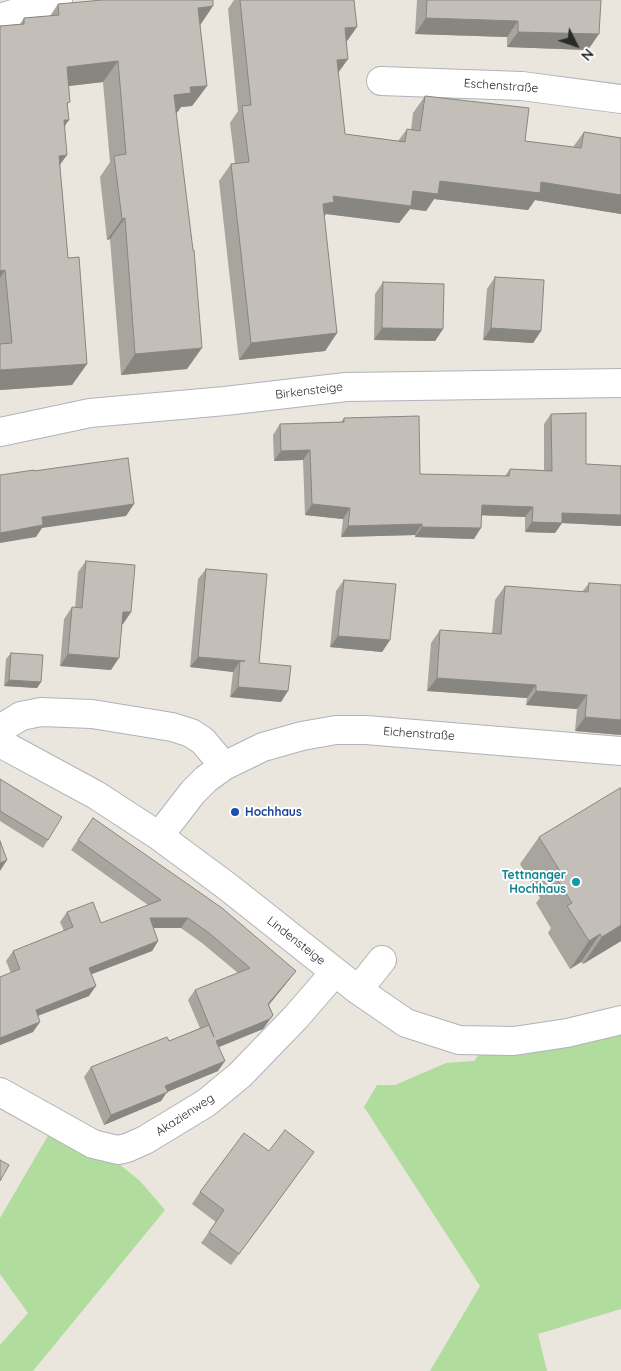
<!DOCTYPE html>
<html>
<head>
<meta charset="utf-8">
<style>
	body { margin:0 }
	#map { position:relative; width:621px; height:1371px; overflow:hidden; background:#eae5dd; font-family:Quicksand,sans-serif }
	canvas { display:block }
	.north { position:absolute; left:551px; top:20px; width:50px; height:50px; -webkit-text-stroke:4px #fff; paint-order:stroke; rotate:131deg; font-size:14px; font-weight:700; line-height:20px; text-align:center; color:#292929 }
	.north::after { content:''; display:block; margin:auto; width:18px; height:22px; background:#292929; clip-path:polygon(50% 0,100% 100%,50% 72%,0 100%) }
</style>
</head>
<body>
<div id="map">
<canvas width="621" height="1371"></canvas>
<div class="north">N</div>
</div>
<script>
const g = document.querySelector('canvas').getContext('2d');
g.lineJoin = 'round';
function fillPath(path, color) { g.fillStyle = color; g.fill(path, 'evenodd'); }
const poly = rows => new Path2D(rows.map(r => 'M' + r).join(''));
function stroke(path, color, width, dash) { g.strokeStyle = color; g.lineWidth = width; g.lineCap = dash ? 'butt' : 'round'; g.setLineDash(dash || []); g.stroke(path); }
function label(font, color, halo, rows, align = 'center') {
  g.font = font + ' Quicksand,sans-serif'; g.lineWidth = 4; g.setLineDash([]); g.textBaseline = 'middle'; g.strokeStyle = halo; g.fillStyle = color; for (const [text, x, y, turn = 0] of rows) {
    g.save(); g.translate(x, y); g.rotate((+turn || 0) * Math.PI / 180); g.textAlign = isNaN(turn) ? turn : align; if (halo) g.strokeText(text, 0, 0); g.fillText(text, 0, 0); g.restore();
  }
}
fillPath(poly([
	[621,1032,621,1309,538,1334,547,1371,430,1371,480,1286,364,1107,377,1085,395,1085,446,1063,474,1061,481,1052,526,1054],
	[56,1122,93,1143,140,1181,165,1210,33,1371,0,1371,0,1345,28,1313,0,1274,0,1218]
]), '#b0dc9e');
const minor = poly([
	[0,18,58,0],
	[381,81,522,86,621,99],
	[0,432,90,413,225,401,346,387,621,383],
	[0,729,21,716,41,712,92,714,172,727,191,733,203,741,224,766],
	[0,743,96,795,159,836,228,887,358,990,406,1023,459,1040,514,1041,567,1033,621,1020],
	[159,836,193,792,206,779,224,766,263,747,302,736,336,730,366,730,621,751],
	[358,990,382,960],
	[0,1092,93,1144,118,1150,127,1148,145,1140,206,1103,240,1075,296,1017,335,972]
]);
stroke(minor, '#b0b2bc', 30);
stroke(minor, '#fff', 28);
fillPath(poly([
	[234,0,354,0,346,42,348,59,338,72,345,134,398,141,407,129,411,130,413,113,425,96,525,141,573,147,584,132,621,138,621,214,535,200,528,210,434,199,426,211,410,209,399,223,326,214,324,216,337,333,325,351,239,360,219,181,231,164,235,163,230,123,238,111,228,9],
	[417,0,601,0,588,50,507,47,507,37,415,34],
	[58,4,200,25,207,86,192,106,181,107,176,114,187,369,121,375,110,239,107,240,100,177,110,162,103,82,68,86,68,105,60,166,68,258,87,364,72,385,0,390,0,26,20,24,24,18,50,16],
	[495,277,541,331,533,343,483,340,487,289],
	[383,282,443,329,435,341,374,340,375,294],
	[551,414,586,464,621,466,621,526,562,523,555,533,525,532,525,517,482,515,474,539,415,537,415,535,341,537,343,519,305,515,303,460,274,461,273,435,280,424,341,422,344,418,420,474,505,476,510,469,544,470,544,424],
	[86,561,131,612,123,624,122,624,111,670,60,666,64,619,72,607,75,608,78,572],
	[206,569,259,663,281,702,230,697,233,672,190,667,198,579],
	[344,580,390,640,382,652,330,647,336,591],
	[589,583,621,735,575,731,577,709,526,705,527,698,427,691,431,643,440,630,492,634,495,600,505,586,582,592],
	[11,653,41,682,37,688,4,686,6,659],
	[0,779,48,840,43,848,0,821],
	[93,818,296,971,289,980,269,1005,273,1015,263,1029,219,1047,218,1071,167,1092,161,1101,104,1125,84,1077,91,1067,169,1041,200,1028,188,1000,195,990,238,973,202,943,181,928,153,928,158,941,152,951,91,974,89,996,38,1016,33,1032,0,1045,0,977,11,973,6,961,13,951,64,931,60,922,67,912,101,923,148,905,71,850],
	[539,837,621,941,583,964,581,962,570,969,548,933,551,928,536,903,540,898,520,864],
	[269,1151,314,1152,231,1265,201,1243,216,1222,192,1204,200,1192]
]), '#a8a49e');
fillPath(poly([
	[213,6,199,27,198,8],
	[426,18,518,21,507,37,415,34],
	[357,27,345,44,345,28],
	[518,32,599,34,588,50,507,47],
	[348,59,336,76,337,60],
	[118,61,103,82,52,88,67,67],
	[207,86,192,106,181,107,176,114,174,95,190,87],
	[64,120,69,120,54,141],
	[67,155,52,176,59,156],
	[440,181,541,182,621,195,621,214,535,200,528,210,434,199,426,211,410,209,399,223,326,214,322,220,323,204,333,196,413,191],
	[125,218,110,239,107,240,122,219],
	[5,270,0,278,0,271],
	[382,328,443,329,435,341,374,340],
	[491,328,541,331,533,343,483,340],
	[337,333,325,351,239,360,251,343],
	[202,348,187,369,121,375,135,354],
	[87,364,72,385,0,390,0,370],
	[310,450,303,460,274,461,281,451],
	[134,504,126,516,42,528,36,537,0,543,0,533,42,517],
	[312,504,350,508,343,519,305,515],
	[482,505,533,507,525,517,475,515],
	[562,513,621,515,621,526,562,523,555,533,525,532,532,522],
	[422,524,415,535,341,537,348,526],
	[422,527,481,528,474,539,415,537],
	[123,612,131,612,123,624,115,623],
	[338,636,390,640,382,652,330,647],
	[68,654,119,658,111,670,60,666],
	[198,657,240,661,233,672,190,667],
	[437,678,536,685,527,698,427,691],
	[9,680,41,682,37,688,4,686],
	[238,687,288,691,281,702,230,697],
	[536,691,587,695,577,709,526,705],
	[585,717,621,720,621,735,575,731],
	[7,860,0,871,0,863],
	[150,918,188,918,181,928,143,928],
	[621,925,621,941,583,964,602,937],
	[600,934,581,962,570,969,589,941],
	[158,941,152,951,82,978,89,968],
	[296,971,289,980,261,1014,268,1004],
	[96,986,89,996,29,1019,36,1010],
	[273,1015,263,1029,209,1051,216,1041],
	[40,1022,33,1032,0,1045,0,1038],
	[225,1061,218,1071,167,1092,161,1101,104,1125,111,1115,165,1086]
]), '#888681');
const building = poly([
	[102,0,213,0,213,6,198,8,207,86,190,87,191,93,174,95,193,250,194,250,202,348,135,354,125,218,122,219,114,156,126,154,118,61,67,67,70,102,67,103,69,120,64,120,67,155,59,156,68,258,79,257,87,364,0,370,0,344,12,343,5,270,0,271,0,26,24,24,24,18,59,15,58,4,102,0],
	[240,0,354,0,357,27,345,28,348,59,337,60,345,134,405,142,407,129,420,131,425,96,529,108,525,141,581,148,584,132,621,138,621,195,541,182,540,193,440,181,438,194,413,191,411,206,333,196,334,202,323,204,337,333,251,343,231,164,249,162,242,106,251,105,240,0],
	[427,0,601,0,599,34,518,32,518,21,426,18,427,0],
	[495,277,544,280,541,331,491,328,495,277],
	[383,282,444,284,443,329,382,328,383,282],
	[586,413,586,464,621,466,621,515,562,513,562,523,532,522,533,507,482,505,481,528,422,527,422,524,348,526,350,508,312,504,310,450,281,451,280,424,344,422,344,418,419,416,420,474,509,476,510,469,552,471,551,414,586,413],
	[128,458,134,504,42,517,43,525,0,533,0,475,34,470,34,471,128,458],
	[86,561,135,565,131,612,123,612,119,658,68,654,72,607,82,608,86,561],
	[206,569,267,574,259,663,291,666,288,691,238,687,240,661,245,661,198,657,206,569],
	[344,580,396,584,390,640,338,636,344,580],
	[589,583,621,585,621,720,585,717,587,695,536,691,536,685,437,678,440,630,501,634,505,586,588,592,589,583],
	[11,653,43,655,41,682,9,680,11,653],
	[0,779,62,817,48,840,0,811,0,779],
	[620,788,621,790,621,925,602,937,600,934,589,941,567,906,572,903,555,876,561,873,539,837,620,788],
	[93,818,222,908,296,971,268,1004,273,1015,270,1019,216,1041,225,1061,165,1086,168,1092,111,1115,91,1067,167,1037,169,1041,209,1025,214,1037,195,990,250,968,209,933,188,918,150,918,158,941,89,968,96,986,36,1010,40,1022,0,1038,0,977,20,969,13,951,73,927,67,912,93,902,101,923,161,900,78,840,93,818],
	[0,841,7,860,0,863,0,841],
	[285,1130,314,1152,239,1254,209,1232,224,1210,200,1192,244,1133,269,1151,285,1130],
	[0,1160,9,1165,0,1181,0,1160]
]);
fillPath(building, '#c3bfb8');
stroke(building, '#888681', 1);
for (const [x, y, r, color] of [
	[235,812,5,"#1a4fb4"],
	[576,882,5,"#0f9aa8"]
]) { const dot = new Path2D(); dot.arc(x, y, r, 0, 2 * Math.PI); g.fillStyle = color; g.fill(dot); stroke(dot, '#fff', 2); }
label('12px', '#292929', '#fff', [
	["Eschenstraße",501,86,4],
	["Birkensteige",309,391,-7],
	["Eichenstraße",419,734,4],
	["Lindensteige",296,941,38],
	["Akazienweg",185,1115,-33]
]);
label('bold 12px', '#164399', '#fff', [
	["Hochhaus",245,812]
], 'left');
label('bold 12px', '#0d838f', '#fff', [
	["Tettnanger",566,875],
	["Hochhaus",566,889]
], 'right');
</script>
</body>
</html>
